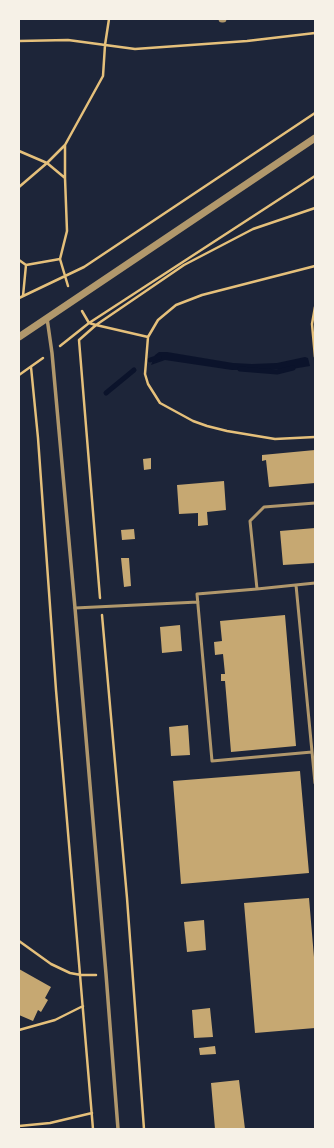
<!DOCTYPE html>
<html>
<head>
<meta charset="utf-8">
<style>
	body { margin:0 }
	#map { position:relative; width:334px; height:1148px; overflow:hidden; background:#14213d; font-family:Rubik,sans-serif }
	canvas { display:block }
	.frame { position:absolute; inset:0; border:20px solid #f6f1e7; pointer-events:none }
</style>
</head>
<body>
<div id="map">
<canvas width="334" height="1148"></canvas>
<div class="frame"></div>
</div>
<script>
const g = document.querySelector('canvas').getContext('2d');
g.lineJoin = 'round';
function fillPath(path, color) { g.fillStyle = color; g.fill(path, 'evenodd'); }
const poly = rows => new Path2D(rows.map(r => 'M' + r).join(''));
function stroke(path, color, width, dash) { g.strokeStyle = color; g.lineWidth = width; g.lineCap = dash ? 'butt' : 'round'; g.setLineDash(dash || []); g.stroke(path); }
fillPath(poly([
	[19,19,315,19,315,1129,19,1129]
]), '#1d2539');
fillPath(poly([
	[159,352,167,352,233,363,252,364,277,363,305,357,308,358,310,366,292,369,232,370,165,360,151,365,155,355]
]), '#0b132b');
stroke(poly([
	[150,360,159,357],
	[240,369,277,372,293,368],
	[106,393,134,370]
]), '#0b132b', 5);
fillPath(poly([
	[315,450,315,483,269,487,266,460,262,461,262,455],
	[151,458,151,469,144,470,143,459],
	[224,481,226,510,207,512,208,525,198,526,198,513,179,514,177,485],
	[315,528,315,563,283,565,280,531],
	[134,529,135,539,122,540,121,530],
	[121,558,129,558,131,586,124,587],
	[285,615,296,746,231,752,225,681,221,681,221,674,225,674,223,654,215,655,214,642,222,641,220,621],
	[180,625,182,651,162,653,160,627],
	[188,725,190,755,171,756,169,727],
	[300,771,309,873,181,884,173,781],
	[309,898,315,969,315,1028,255,1033,244,903],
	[204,920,206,950,187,952,184,922],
	[19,969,51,987,45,998,48,1000,41,1012,38,1010,33,1021,19,1015],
	[210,1008,213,1037,194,1038,192,1010],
	[215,1046,216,1054,200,1055,199,1048],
	[239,1080,245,1129,215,1129,211,1083]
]), '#c6a872');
stroke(poly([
	[19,41,68,40,135,49,247,41,315,33],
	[65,145,65,178,67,231,60,259,68,286],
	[19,151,47,163,65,178],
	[19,187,47,163,65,145,103,76,105,45,109,19],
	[19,260,26,265,60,259],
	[315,266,202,295,176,305,158,320,148,337,145,374,148,384,160,403,193,421,207,426,227,431,275,439,315,437],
	[23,296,26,265],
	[19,298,84,267,315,113],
	[315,307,312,324,315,357],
	[82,311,89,323,96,325,148,337],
	[60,346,89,323,315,176],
	[31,367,38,438,56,690,93,1129],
	[19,375,43,358],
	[100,598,79,340,96,325,184,265,253,229,315,208],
	[102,615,127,898,144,1129],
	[19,941,51,964,70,973,81,975,96,975],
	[19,1030,55,1020,83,1006],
	[19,1126,50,1123,92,1113]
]), '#e5c07b', 2.5);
stroke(poly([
	[315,503,264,507,250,521,257,589,315,583],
	[296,585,315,783],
	[257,589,197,594,212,761,312,752],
	[75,608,198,602]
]), '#b1986c', 3);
stroke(poly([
	[47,318,52,353,75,608,106,974,118,1129]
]), '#b1986c', 3.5);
stroke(poly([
	[222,19,223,19],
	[19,337,315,138]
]), '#b1986c', 7);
</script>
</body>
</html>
